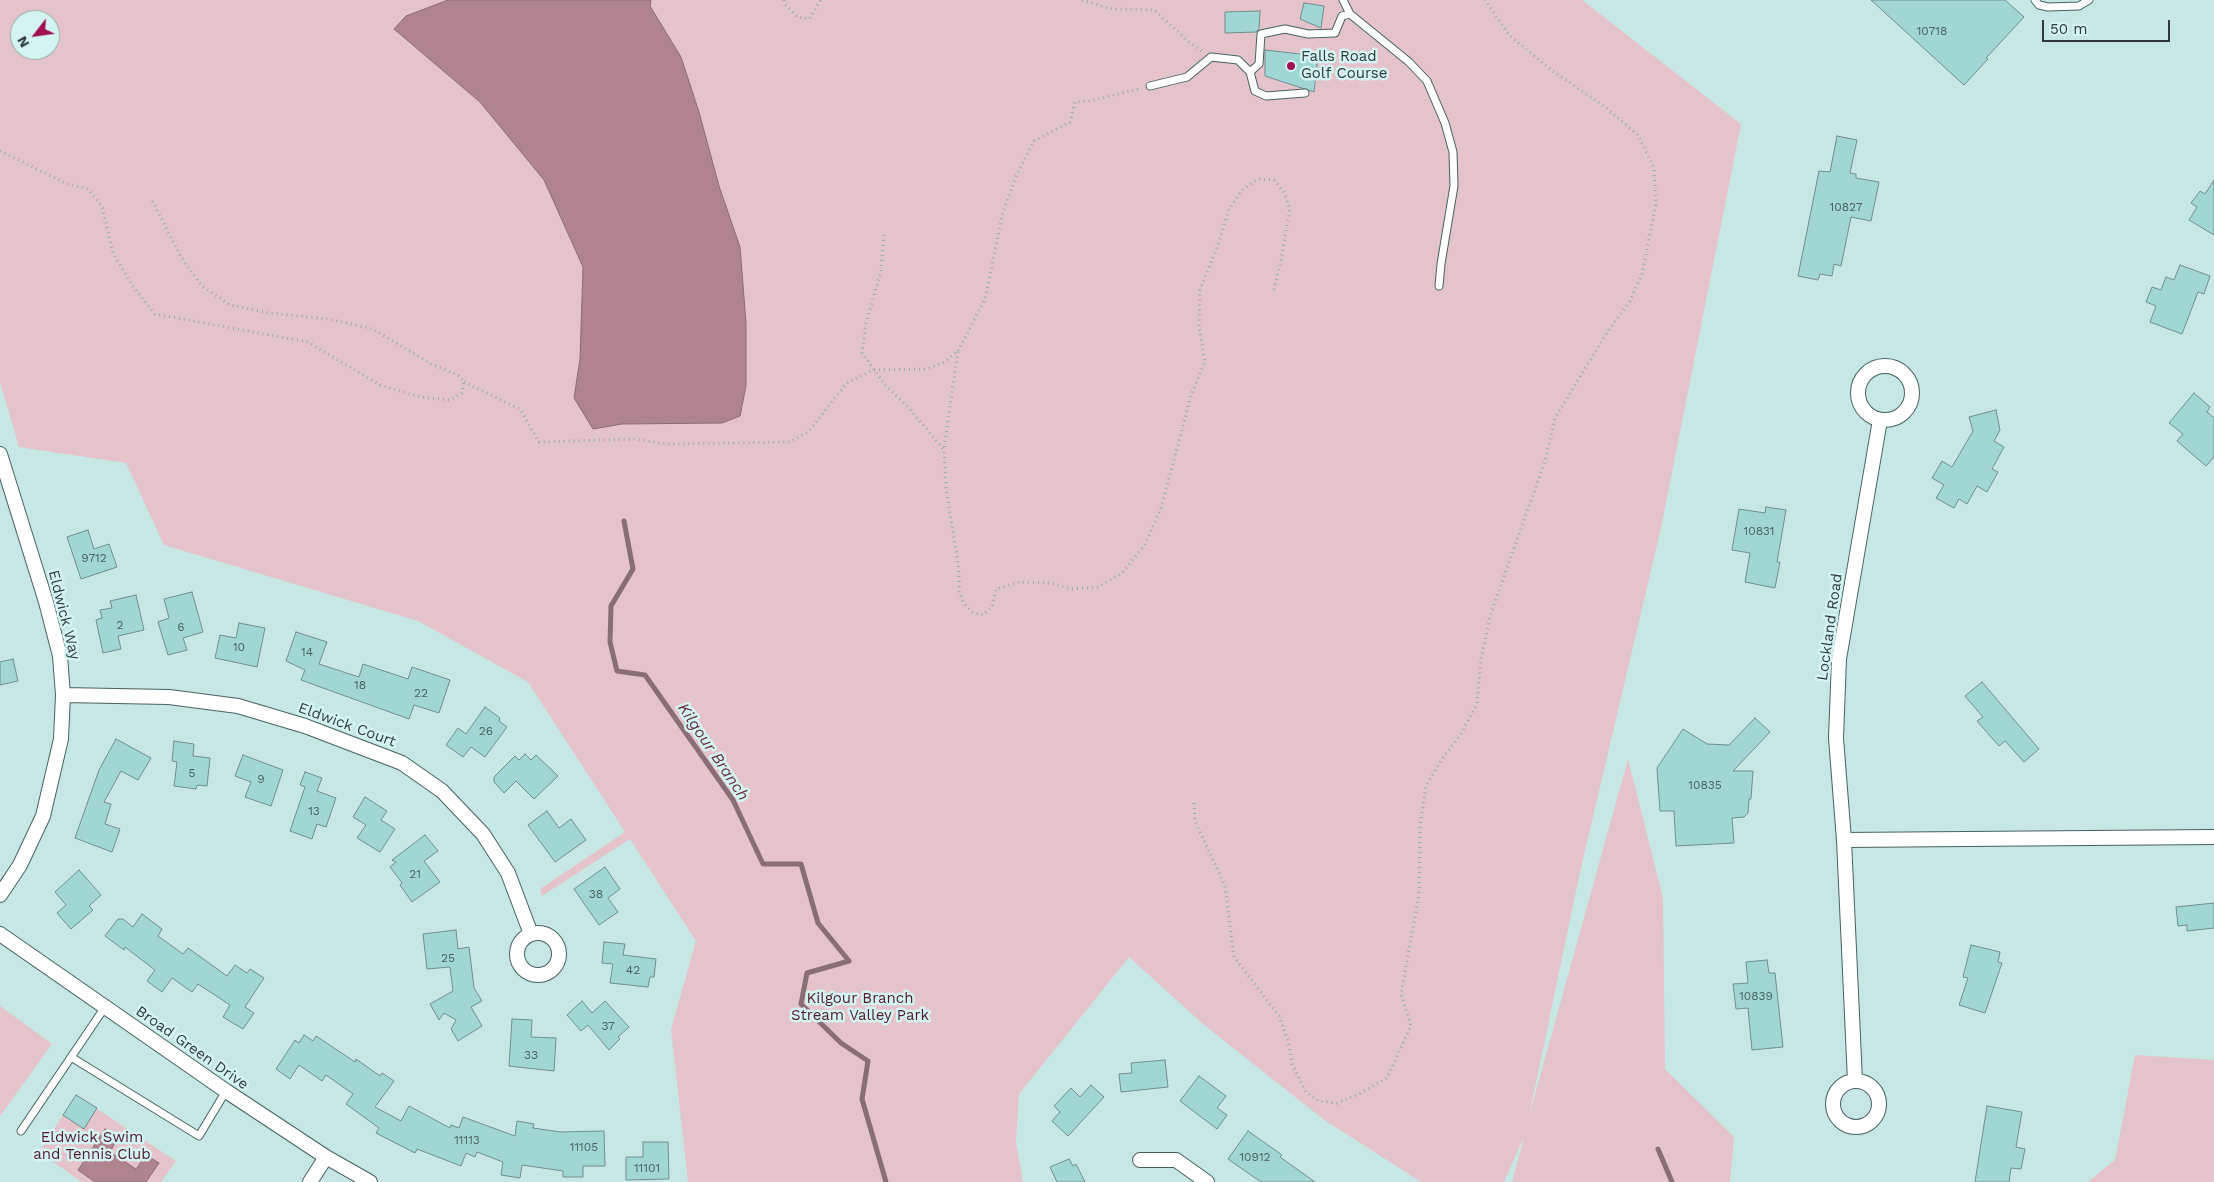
<!DOCTYPE html>
<html>
<head>
<meta charset="utf-8">
<style>
	body { margin:0 }
	#map { position:relative; width:2214px; height:1182px; overflow:hidden; background:#c7e7e5; font-family:"Work Sans",sans-serif }
	canvas { display:block }
	.north { position:absolute; left:10px; top:10px; width:50px; height:50px; box-sizing:border-box; background:#d4f4f2; border:1px solid #92aaa9; border-radius:50%; rotate:240deg; font-size:14px; font-weight:700; line-height:20px; text-align:center; color:#2f3b3b }
	.north::after { content:''; display:block; margin:auto; width:18px; height:22px; background:#a20f52; clip-path:polygon(50% 0,100% 100%,50% 72%,0 100%) }
	.scale { position:absolute; left:2042px; top:20px; width:128px; height:22px; box-sizing:border-box; border:2px solid #2f3b3b; border-top:0; padding-left:6px; font-size:15px; line-height:18px; white-space:nowrap; color:#2f3b3b; -webkit-text-stroke:4px #d4f4f2; paint-order:stroke }
</style>
</head>
<body>
<div id="map">
<canvas width="2214" height="1182"></canvas>
<div class="north">N</div>
<div class="scale">50 m</div>
</div>
<script>
const g = document.querySelector('canvas').getContext('2d');
g.lineJoin = 'round';
function fillPath(path, color) { g.fillStyle = color; g.fill(path, 'evenodd'); }
const poly = rows => new Path2D(rows.map(r => 'M' + r).join(''));
function stroke(path, color, width, dash) { g.strokeStyle = color; g.lineWidth = width; g.lineCap = dash ? 'butt' : 'round'; g.setLineDash(dash || []); g.stroke(path); }
function label(font, color, halo, rows, align = 'center') {
  g.font = font + ' "Work Sans",sans-serif'; g.lineWidth = 5; g.setLineDash([]); g.textBaseline = 'middle'; g.strokeStyle = halo; g.fillStyle = color; for (const [text, x, y, turn = 0] of rows) {
    g.save(); g.translate(x, y); g.rotate((+turn || 0) * Math.PI / 180); g.textAlign = isNaN(turn) ? turn : align; if (halo) g.strokeText(text, 0, 0); g.fillText(text, 0, 0); g.restore();
  }
}
fillPath(poly([
	[0,0,1582,0,1741,124,1661,528,1580,872,1529,1116,1628,759,1663,899,1665,1069,1734,1137,1730,1182,1512,1182,1524,1137,1504,1182,1421,1182,1323,1119,1203,1024,1129,957,1019,1094,1016,1142,1023,1182,688,1182,671,1029,696,941,630,839,542,896,540,889,625,832,528,682,418,621,164,545,126,463,19,447,0,382],
	[20,20,50,20,50,50,20,50],
	[0,1006,52,1044,0,1116],
	[2135,1055,2214,1060,2214,1182,2088,1182,2115,1160],
	[76,1095,176,1161,161,1182,82,1182,39,1152]
]), '#e5c3cb');
const water = poly([
	[448,0,651,0,650,6,681,57,699,112,719,186,740,247,746,323,746,386,740,416,722,423,622,424,593,429,574,398,580,359,583,267,544,180,480,102,394,29,406,16,448,0],
	[105,1129,118,1138,110,1152,136,1169,146,1155,159,1163,146,1182,95,1182,78,1170,105,1129]
]);
fillPath(water, '#b0848f');
stroke(water, '#896e76', 1);
stroke(poly([
	[624,521,633,569,611,606,610,642,617,671,645,675,733,800,763,864,801,864,818,923,849,961,807,973,801,1004,841,1043,868,1061,862,1099,886,1182],
	[1658,1149,1672,1182]
]), '#896e76', 5);
const building = poly([
	[1871,0,2005,0,2024,17,1986,58,1988,59,1964,85,1871,0],
	[1304,3,1324,6,1321,28,1300,19,1304,3],
	[1260,11,1259,29,1256,32,1225,33,1225,12,1260,11],
	[1265,50,1318,56,1314,92,1265,76,1265,50],
	[1837,136,1857,140,1850,173,1856,174,1856,178,1879,182,1871,221,1851,217,1841,266,1834,264,1832,276,1820,274,1818,280,1798,276,1819,171,1830,172,1837,136],
	[2214,180,2214,235,2189,220,2197,207,2191,203,2200,191,2205,194,2214,180],
	[2180,265,2210,276,2204,294,2198,292,2182,334,2150,322,2156,306,2146,302,2152,287,2161,290,2166,277,2174,280,2180,265],
	[2194,393,2210,407,2207,412,2214,418,2214,457,2206,466,2177,441,2183,434,2169,423,2194,393],
	[1996,410,2000,430,1994,441,2004,447,1992,469,1998,472,1987,492,1977,486,1967,504,1959,499,1954,508,1936,498,1944,485,1932,478,1942,461,1952,467,1973,431,1969,417,1996,410],
	[1766,507,1786,510,1777,562,1780,562,1775,588,1745,582,1750,553,1732,550,1739,509,1765,513,1766,507],
	[88,530,94,549,109,544,117,567,81,579,67,537,88,530],
	[192,592,203,632,183,638,187,650,168,655,158,622,169,618,164,599,192,592],
	[136,595,144,630,118,636,121,649,103,653,96,620,102,618,100,610,112,608,110,601,136,595],
	[239,623,265,628,257,667,215,658,220,635,236,638,239,623],
	[296,632,327,642,319,664,359,677,363,664,408,679,412,667,450,680,439,713,414,705,409,719,301,680,305,670,286,661,296,632],
	[13,659,18,681,0,685,0,662,13,659],
	[1982,682,2039,749,2024,762,2005,741,1999,746,1977,721,1983,717,1965,696,1982,682],
	[485,707,500,718,499,721,507,727,485,757,471,747,463,757,446,745,458,728,466,734,485,707],
	[1755,718,1770,732,1733,771,1753,771,1751,799,1749,799,1748,813,1744,817,1732,818,1734,843,1676,846,1674,811,1660,811,1657,768,1683,729,1707,744,1729,745,1755,718],
	[116,739,151,758,138,780,121,771,104,802,111,804,105,824,120,829,112,852,75,838,99,770,116,739],
	[174,741,194,744,193,756,210,758,207,786,197,785,196,789,174,786,177,762,172,761,174,741],
	[525,754,531,760,536,755,558,776,534,799,516,781,504,793,494,782,494,777,515,756,519,760,525,754],
	[243,755,283,770,271,806,245,797,251,782,235,776,243,755],
	[305,772,322,778,317,791,336,798,326,827,317,824,312,839,290,831,305,787,300,785,305,772],
	[365,797,387,811,381,820,395,829,380,852,357,838,366,825,353,817,365,797],
	[547,811,559,828,571,819,586,840,555,862,528,825,547,811],
	[425,835,438,851,424,861,440,882,412,902,400,885,402,883,390,867,396,862,392,860,425,835],
	[605,867,620,889,608,898,618,912,599,925,574,889,605,867],
	[79,870,101,895,89,906,93,910,71,929,57,913,66,905,55,892,79,870],
	[2214,903,2214,928,2187,931,2187,925,2178,926,2176,907,2214,903],
	[142,914,162,929,158,936,183,954,188,948,227,976,235,965,247,973,250,969,264,978,245,1007,254,1013,243,1029,223,1017,230,1005,198,984,192,992,172,978,162,992,147,981,155,970,125,947,124,950,105,936,118,919,123,919,133,927,142,914],
	[456,930,458,949,469,947,474,988,482,1001,471,1007,482,1026,458,1041,451,1029,456,1020,444,1013,439,1020,430,1004,453,991,450,967,427,969,423,934,456,930],
	[604,942,625,944,623,955,656,959,654,977,650,977,648,987,610,983,613,964,602,963,604,942],
	[1971,945,2000,952,1998,962,2002,963,1985,1013,1959,1005,1968,978,1963,977,1971,945],
	[1767,960,1769,973,1775,973,1783,1047,1752,1050,1748,1008,1736,1009,1733,984,1748,983,1746,962,1767,960],
	[582,1001,592,1013,605,1001,629,1027,618,1037,620,1039,609,1050,588,1025,581,1031,567,1015,582,1001],
	[512,1019,532,1020,531,1037,556,1038,554,1071,509,1066,512,1019],
	[304,1035,313,1041,316,1036,355,1062,356,1059,380,1076,382,1073,394,1081,375,1107,401,1121,409,1106,450,1128,451,1125,459,1128,463,1117,515,1136,517,1121,534,1124,533,1128,560,1132,604,1131,605,1166,583,1166,583,1177,563,1177,563,1171,522,1165,520,1178,501,1175,503,1162,477,1152,475,1157,466,1153,461,1166,417,1149,415,1153,376,1133,379,1128,346,1104,353,1094,326,1075,322,1081,299,1065,290,1079,276,1069,295,1040,299,1043,304,1035],
	[1165,1060,1168,1087,1121,1092,1119,1074,1132,1073,1131,1063,1165,1060],
	[1199,1076,1226,1096,1217,1108,1227,1115,1217,1129,1180,1101,1199,1076],
	[1091,1085,1104,1097,1068,1136,1052,1121,1060,1112,1054,1106,1071,1088,1080,1097,1091,1085],
	[76,1095,97,1108,84,1129,63,1115,76,1095],
	[1987,1106,2022,1112,2016,1147,2025,1149,2021,1169,2011,1168,2009,1182,1975,1182,1987,1106],
	[1248,1131,1282,1155,1280,1157,1315,1182,1261,1182,1228,1159,1248,1131],
	[643,1142,668,1142,669,1179,626,1180,626,1157,643,1157,643,1142],
	[1069,1159,1073,1166,1076,1164,1085,1182,1057,1182,1050,1167,1069,1159]
]);
fillPath(building, '#a0d7d5');
stroke(building, '#708e8d', 1);
const lane = poly([
	[1343,0,1350,14],
	[2035,0,2039,5,2048,7,2079,6,2089,0],
	[1250,72,1259,64,1261,34,1285,29,1308,34,1335,33,1342,16,1350,14,1409,62,1427,81,1445,123,1453,152,1454,186,1441,264,1439,286],
	[1150,86,1187,77,1211,57,1238,60,1250,72,1255,91,1266,96,1305,93],
	[71,1057,199,1136,226,1091],
	[21,1131,105,1007]
]);
const street = poly([
	'1858 393a27 27 0 1 1 54 0a27 27 0 1 1-54 0Z',
	[0,454,46,602,60,656,63,695,61,739,43,816,20,865,0,895],
	[63,695,169,697,238,706,305,726,402,763,442,791,483,834,508,873,531,934],
	[1844,840,2214,837],
	'517 954a21 21 0 1 1 42 0a21 21 0 1 1-42 0Z',
	[0,934,226,1091,326,1157,370,1182],
	[1855,1081,1844,840,1836,738,1839,659,1880,420],
	'1833 1104a23 23 0 1 1 46 0a23 23 0 1 1-46 0Z',
	[1140,1160,1176,1160,1207,1182],
	[310,1182,326,1157]
]);
stroke(lane, '#466261', 9);
stroke(street, '#466261', 16);
stroke(poly([
	[784,0,785,4,797,17,809,19,821,0],
	[1082,0,1112,9,1154,10,1188,41,1202,51],
	[0,151,65,183,88,189,102,206,113,253,134,288,155,314,308,342,380,385,420,397,450,400,462,393,464,382,458,375,431,364,373,329,328,319,269,313,230,305,202,286,181,257,151,198],
	[884,235,881,271,866,323,862,353,885,385,909,408,944,450,946,488,959,570,959,591,963,602,973,613,983,615,992,607,996,589,1020,582,1050,583,1072,589,1098,587,1122,573,1144,546,1161,508,1191,396,1205,361,1199,327,1200,290,1218,245,1229,209,1242,190,1258,179,1274,180,1284,192,1290,209,1280,265,1273,293],
	[958,351,985,299,1003,212,1016,176,1034,141,1070,122,1075,102,1090,101,1139,89],
	[464,382,520,409,539,442,634,439,667,444,790,442,808,432,847,383,873,370,927,369,944,362,958,351,944,449],
	[1194,803,1195,821,1225,886,1234,957,1279,1016,1288,1041,1292,1064,1306,1092,1319,1101,1337,1103,1359,1094,1387,1078,1411,1026,1401,994,1419,895,1420,826,1426,786,1442,759,1461,734,1477,704,1481,659,1491,613,1545,461,1555,418,1608,331,1630,301,1642,274,1656,204,1654,168,1638,135,1605,107,1550,69,1509,35,1485,0]
]), '#94adab', 3, [1, 4]);
stroke(lane, '#fff', 7);
stroke(street, '#fff', 14);
for (const [x, y, r, color] of [
	[1291,66,5,"#a20f52"]
]) { const dot = new Path2D(); dot.arc(x, y, r, 0, 2 * Math.PI); g.fillStyle = color; g.fill(dot); stroke(dot, '#d4f4f2', 2); }
label('12px', '#4b6262', null, [
	["10718",1932,31],
	["10827",1846,207],
	["10831",1759,531],
	["9712",94,558],
	["2",120,625],
	["6",181,627],
	["10",239,647],
	["14",307,652],
	["18",360,685],
	["22",421,693],
	["26",486,731],
	["5",192,773],
	["9",261,779],
	["10835",1705,785],
	["13",314,811],
	["21",415,874],
	["38",596,894],
	["25",448,958],
	["42",633,970],
	["10839",1756,996],
	["37",608,1026],
	["33",531,1055],
	["11113",467,1140],
	["11105",584,1147],
	["10912",1255,1157],
	["11101",647,1168]
]);
label('15px', '#2f3b3b', '#d4f4f2', [
	["Falls Road",1301,57],
	["Golf Course",1301,74]
], 'left');
label('15px', '#2f3b3b', '#d4f4f2', [
	["Eldwick Way",64,615,76],
	["Lockland Road",1830,627,-82],
	["Eldwick Court",347,725,20],
	["Broad Green Drive",192,1048,35]
]);
label('15px', '#521a2e', '#d4f4f2', [
	["Kilgour Branch",860,999],
	["Stream Valley Park",860,1016],
	["Eldwick Swim",92,1138],
	["and Tennis Club",92,1155]
]);
label('italic 16px', '#692e41', '#d4f4f2', [
	["Kilgour Branch",713,752,56]
]);
</script>
</body>
</html>
